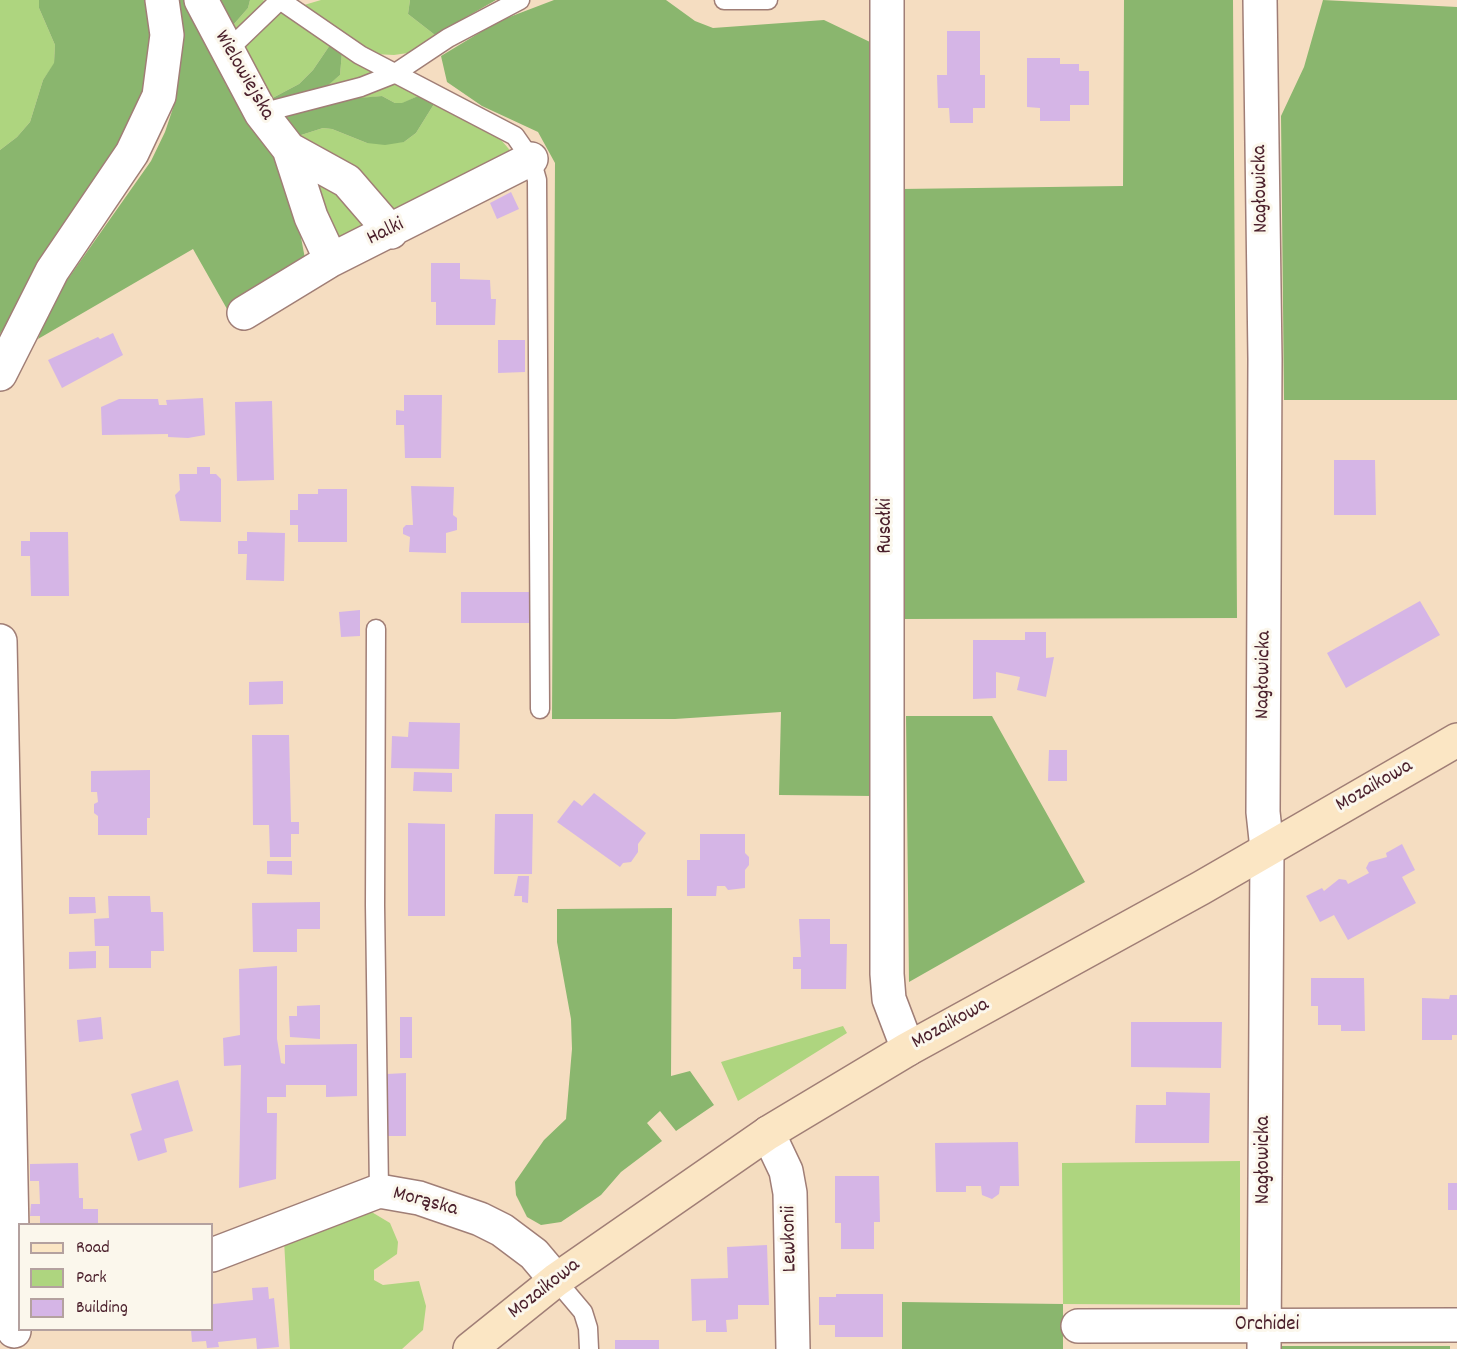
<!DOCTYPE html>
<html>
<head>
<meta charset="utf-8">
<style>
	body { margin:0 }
	#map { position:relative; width:1457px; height:1349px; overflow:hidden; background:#f5ddc1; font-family:Dekko,sans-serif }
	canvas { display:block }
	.legend { position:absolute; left:18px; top:1223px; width:195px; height:108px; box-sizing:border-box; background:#fbf7ec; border:2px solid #b4a19f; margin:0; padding:8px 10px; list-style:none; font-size:18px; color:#4a1f2b }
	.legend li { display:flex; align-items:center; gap:12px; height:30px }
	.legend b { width:30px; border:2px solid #b4a19f }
</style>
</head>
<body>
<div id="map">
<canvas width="1457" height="1349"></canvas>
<ul class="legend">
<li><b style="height:8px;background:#fbe6c4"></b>Road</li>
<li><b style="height:16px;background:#aed57f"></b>Park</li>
<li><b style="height:16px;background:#d5b5e6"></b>Building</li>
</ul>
</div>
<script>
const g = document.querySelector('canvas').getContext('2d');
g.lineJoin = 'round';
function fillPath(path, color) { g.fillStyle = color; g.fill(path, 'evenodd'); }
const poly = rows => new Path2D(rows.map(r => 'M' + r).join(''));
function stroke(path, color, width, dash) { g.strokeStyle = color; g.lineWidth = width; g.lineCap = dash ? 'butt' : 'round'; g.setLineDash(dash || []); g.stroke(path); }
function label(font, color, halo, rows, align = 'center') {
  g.font = font + ' Dekko,sans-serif'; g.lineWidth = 6; g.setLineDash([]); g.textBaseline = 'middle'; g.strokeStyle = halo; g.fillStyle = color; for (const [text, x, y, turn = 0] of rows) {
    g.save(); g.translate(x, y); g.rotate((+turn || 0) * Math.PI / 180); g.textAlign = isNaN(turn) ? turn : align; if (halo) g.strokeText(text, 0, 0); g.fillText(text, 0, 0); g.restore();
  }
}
fillPath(poly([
	[0,0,39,0,39,8,55,45,54,64,43,80,30,122,17,137,0,150],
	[250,0,263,0,330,45,313,70,299,84,265,102,222,27,234,24,248,8],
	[321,0,410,0,408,14,435,35,422,47,408,53,394,55,374,54,304,5],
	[342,52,373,71,418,96,403,103,395,103,382,96,336,101,325,87,340,75],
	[434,104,484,127,502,141,514,155,401,217,298,136,323,128,332,129,367,143,404,142,416,133],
	[301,163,369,220,353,243,334,237],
	[843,1026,847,1033,738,1101,721,1062],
	[1240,1161,1240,1305,1063,1304,1062,1163],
	[365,1208,390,1223,398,1242,397,1254,374,1270,374,1280,383,1285,419,1281,426,1306,423,1330,402,1349,290,1349,284,1240]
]), '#aed57f');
fillPath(poly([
	[39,0,151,0,153,13,141,112,0,334,0,150,17,137,30,122,43,80,54,63,55,45,39,8],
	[170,0,194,0,226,85,279,158,294,200,306,264,227,309,193,249,38,339,50,307,65,283,151,161,165,132,175,102,179,69,179,26],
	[208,0,250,0,248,8,234,24,222,27],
	[410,0,496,0,435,35,408,14],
	[554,0,666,0,695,21,713,28,824,20,870,42,873,796,779,795,781,712,675,719,552,719,555,163,538,132,482,106,447,82,441,56,499,21],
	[1124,0,1233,0,1237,618,905,619,901,189,1123,186],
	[1323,0,1457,7,1457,400,1284,400,1281,116,1304,67],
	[330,45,342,52,340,75,326,87,336,100,382,96,395,103,402,103,418,96,434,104,416,133,404,142,385,145,367,143,332,129,323,128,298,136,265,102,299,84,313,70],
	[906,716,992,716,1085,882,909,982],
	[672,908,671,1076,690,1071,714,1105,676,1131,660,1111,647,1123,662,1141,621,1172,601,1195,561,1222,541,1225,527,1217,516,1195,515,1182,544,1140,566,1119,572,1049,571,1019,557,942,557,909],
	[902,1302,1063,1304,1063,1349,902,1349],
	[1282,1346,1450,1346,1450,1349,1282,1349]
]), '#8ab66e');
fillPath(poly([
	[947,31,980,31,980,75,985,75,985,108,973,108,973,123,950,123,949,108,938,108,937,75,947,75],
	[1027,58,1060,58,1060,64,1079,64,1079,71,1089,71,1089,105,1070,105,1070,121,1040,121,1040,108,1027,107],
	[511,192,519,209,497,219,490,203],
	[431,263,460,263,460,279,490,280,491,299,496,299,495,325,436,325,436,302,431,302],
	[113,333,123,355,62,388,48,360,98,337,100,339],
	[498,340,525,340,525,372,498,373],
	[404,395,442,395,441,458,405,458,404,425,396,425,396,410,404,411],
	[203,398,205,435,188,438,168,437,168,434,102,435,101,407,119,399,158,399,159,405,167,405,166,400],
	[272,401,274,480,237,481,235,402],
	[1334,460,1375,460,1376,515,1334,515],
	[197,467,210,467,210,474,216,474,221,479,221,522,180,521,175,495,180,490,179,474,197,474],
	[411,486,454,487,453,515,457,518,457,530,446,533,446,553,409,552,410,537,403,534,403,528,406,525,413,525],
	[318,489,347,489,347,542,298,542,298,525,290,525,290,510,298,510,298,494,318,494],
	[30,532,68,532,69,596,31,596,30,556,21,556,21,541,30,541],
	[247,532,285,533,284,581,246,580,247,554,238,554,238,541,247,541],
	[461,592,529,592,529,623,461,623],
	[1420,601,1440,635,1346,688,1327,653],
	[360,610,360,636,341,637,339,612],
	[1025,632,1046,632,1046,658,1054,657,1046,697,1017,690,1020,677,996,672,996,698,973,699,973,640,1025,640],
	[283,681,283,704,249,705,249,682],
	[409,722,460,723,459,769,391,768,392,736,408,737],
	[252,735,289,735,291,822,299,822,299,834,291,834,291,857,270,857,269,825,253,825],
	[1049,750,1067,750,1067,781,1048,781],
	[150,770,150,818,147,818,147,835,98,835,98,816,94,813,94,804,98,802,97,792,91,792,91,771],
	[414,772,452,773,452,792,413,791],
	[594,793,646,833,638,844,638,852,631,862,623,863,620,867,557,822,574,800,582,806],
	[495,814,533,814,532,874,494,874],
	[408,823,445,824,445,916,408,916],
	[700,834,745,834,745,853,749,857,749,865,745,870,745,888,728,890,725,886,717,886,716,896,687,896,687,860,700,860],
	[1402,844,1415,870,1402,877,1416,903,1348,940,1334,915,1320,922,1306,896,1322,888,1324,891,1339,879,1346,880,1348,884,1369,873,1366,868,1369,862,1387,857,1386,853],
	[267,861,292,861,292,875,267,874],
	[518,876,529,876,528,903,522,902,522,896,514,896],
	[108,896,150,896,151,912,163,912,164,951,151,951,151,968,109,968,109,946,95,946,94,919,109,918],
	[69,897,95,897,96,913,69,914],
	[320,902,320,929,297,929,297,952,253,952,252,903],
	[799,919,830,919,830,944,847,944,846,989,801,989,801,969,793,969,793,957,801,957],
	[96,951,96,968,69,969,69,952],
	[277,966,277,1039,281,1063,285,1064,285,1045,357,1044,357,1096,326,1097,326,1085,286,1085,286,1097,267,1097,267,1113,277,1113,276,1179,239,1188,241,1065,224,1066,223,1038,240,1035,239,969],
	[1311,978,1364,978,1365,1031,1341,1031,1341,1025,1318,1025,1318,1006,1311,1006],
	[1450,995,1457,995,1457,1035,1452,1035,1452,1040,1422,1040,1422,998,1449,999],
	[320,1005,320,1039,290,1037,289,1016,297,1016,297,1006],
	[101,1017,103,1039,79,1042,77,1020],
	[400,1017,412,1017,412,1058,400,1058],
	[1131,1022,1222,1022,1221,1068,1131,1067],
	[406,1073,406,1136,386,1136,387,1074],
	[178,1080,193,1131,164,1139,167,1152,138,1161,130,1134,142,1130,131,1094],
	[1166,1092,1210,1093,1209,1143,1135,1143,1136,1105,1166,1105],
	[1018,1142,1019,1186,1000,1186,999,1194,992,1199,982,1195,981,1186,966,1186,966,1192,936,1192,935,1143],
	[78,1163,79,1198,83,1198,83,1209,98,1209,98,1224,40,1224,40,1216,30,1216,31,1204,40,1204,39,1181,30,1181,30,1164],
	[835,1176,879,1176,880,1222,874,1222,874,1249,841,1249,841,1223,835,1223],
	[1448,1183,1457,1183,1457,1210,1448,1210],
	[767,1245,769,1305,738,1305,738,1319,726,1320,727,1332,706,1332,706,1320,692,1321,691,1279,728,1278,727,1247],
	[268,1287,269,1299,274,1298,279,1347,257,1349,256,1338,218,1342,219,1347,207,1348,206,1341,192,1342,191,1330,212,1330,213,1304,253,1300,252,1288],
	[836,1294,883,1294,883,1337,835,1337,835,1325,819,1325,819,1297,836,1297],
	[615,1340,659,1340,659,1349,615,1349]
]), '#d5b5e6');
const lane = poly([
	[280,0,360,55,515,136,531,159,537,180,540,709],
	[724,0,768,0],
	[227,51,280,0],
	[261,113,361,87,394,74,448,38,520,0],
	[376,629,375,905,379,1191],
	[556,1280,583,1312,588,1328,589,1349]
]);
const street = poly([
	[201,0,261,113,289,149,311,217,331,260],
	[887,0,887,974,889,999,908,1049],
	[1260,0,1265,359,1263,812,1267,849,1264,1349],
	[289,149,347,181,391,232],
	[244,313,331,260,531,159],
	[0,374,52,271,132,153,159,96,167,35,162,0],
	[0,641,14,1331],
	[768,1133,786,1171,790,1193,793,1349],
	[212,1255,379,1191,419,1198,480,1219,502,1230,534,1254,556,1280],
	[1078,1326,1457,1325]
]);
const secondary = poly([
	[470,1349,556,1280,768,1133,908,1049,1201,888,1457,740]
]);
stroke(lane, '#a07e76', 21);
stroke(street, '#a07e76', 36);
stroke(secondary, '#a07e76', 36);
stroke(lane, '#fff', 18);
stroke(street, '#fff', 33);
stroke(secondary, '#fbe6c4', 33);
label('21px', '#4a1f2b', '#fbf7ec', [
	["Wielowiejska",243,76,60],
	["Nagłowicka",1262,189,-91],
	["Halki",386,233,-26],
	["Rusałki",887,526,-90],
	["Nagłowicka",1265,675,-89],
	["Mozaikowa",1375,787,-30],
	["Mozaikowa",951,1025,-29],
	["Nagłowicka",1265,1160,-90],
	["Morąska",425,1203,15],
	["Lewkonii",791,1239,-91],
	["Mozaikowa",545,1290,-38],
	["Orchidei",1267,1326]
]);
</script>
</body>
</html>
